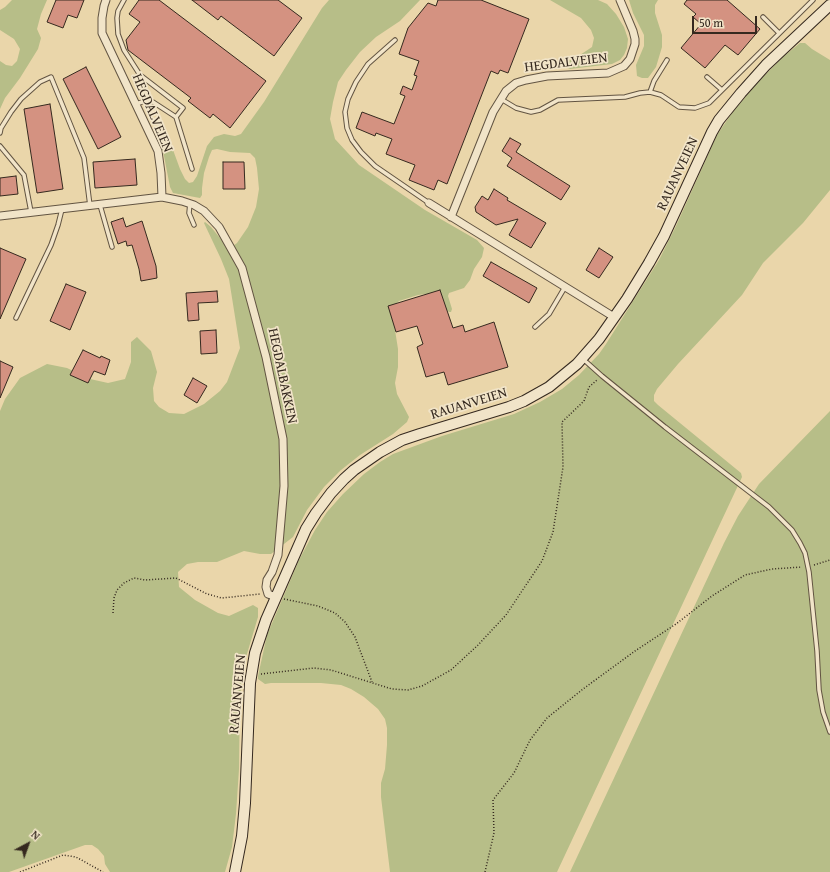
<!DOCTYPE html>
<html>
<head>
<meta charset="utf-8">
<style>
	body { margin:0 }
	#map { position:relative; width:830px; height:872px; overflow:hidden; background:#ead6aa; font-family:"Gentium Book Plus",serif }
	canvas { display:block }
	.north { position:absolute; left:8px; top:824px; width:40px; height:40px; -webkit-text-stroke:3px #f1e4c8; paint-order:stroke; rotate:41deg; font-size:11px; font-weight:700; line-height:16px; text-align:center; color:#35291f }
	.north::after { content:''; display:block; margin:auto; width:14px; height:18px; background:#35291f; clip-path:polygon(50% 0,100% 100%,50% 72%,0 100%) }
	.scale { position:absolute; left:692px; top:16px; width:65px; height:18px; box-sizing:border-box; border:2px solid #35291f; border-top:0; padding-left:5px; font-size:12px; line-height:14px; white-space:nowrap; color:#35291f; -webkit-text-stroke:3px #f1e4c8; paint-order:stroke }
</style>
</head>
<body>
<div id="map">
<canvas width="830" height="872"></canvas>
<div class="north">N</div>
<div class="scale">50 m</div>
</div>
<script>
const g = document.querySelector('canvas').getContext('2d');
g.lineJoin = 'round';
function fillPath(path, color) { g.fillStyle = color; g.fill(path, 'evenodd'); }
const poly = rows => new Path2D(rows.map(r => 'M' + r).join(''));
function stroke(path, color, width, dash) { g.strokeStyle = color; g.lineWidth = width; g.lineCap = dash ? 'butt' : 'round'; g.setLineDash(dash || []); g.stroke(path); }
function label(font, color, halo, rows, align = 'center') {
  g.font = font + ' "Gentium Book Plus",serif'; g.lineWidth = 3.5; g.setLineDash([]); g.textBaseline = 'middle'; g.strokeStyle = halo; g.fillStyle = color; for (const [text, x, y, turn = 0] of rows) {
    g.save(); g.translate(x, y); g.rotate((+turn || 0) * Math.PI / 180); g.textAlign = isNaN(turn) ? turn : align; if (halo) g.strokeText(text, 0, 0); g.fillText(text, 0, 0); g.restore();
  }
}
fillPath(poly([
	[12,0,47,0,41,14,37,29,41,38,38,49,20,78,5,98,0,109,0,61,6,65,12,66,17,61,20,49,14,39,0,30,0,10,5,7],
	[329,0,420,0,400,21,376,37,360,52,346,70,338,82,333,102,330,119,335,139,359,165,425,210,477,240,484,248,482,257,474,269,470,280,464,288,449,293,448,296,452,309,451,312,449,312,429,296,425,294,418,295,399,301,395,305,392,311,398,349,398,367,395,383,397,394,409,417,407,422,393,434,360,455,341,470,324,487,307,510,293,537,271,554,260,554,244,551,217,562,198,562,187,564,178,572,179,587,195,600,218,613,229,616,253,605,258,608,258,617,244,664,240,697,239,769,236,814,232,847,225,872,110,872,105,864,104,856,98,849,92,845,85,845,9,872,0,872,0,411,5,399,20,378,47,364,67,368,90,379,108,383,125,379,131,362,131,342,137,337,151,351,157,372,153,388,154,401,159,407,169,413,184,414,204,404,220,391,227,382,240,348,229,279,221,259,204,223,205,222,211,227,224,243,233,246,237,243,248,227,256,207,259,189,257,168,255,158,250,153,230,152,217,149,212,150,209,157,204,173,202,188,202,195,200,198,173,193,170,187,164,156,157,131,158,125,162,123,165,128,180,169,185,179,189,183,193,182,197,176,207,146,214,137,224,134,235,136,241,134,264,102,322,8],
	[550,0,598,0,607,4,616,14,624,27,628,39,627,48,624,55,620,60,612,64,570,69,566,67,568,61,577,57,592,47,594,38,591,30,581,18],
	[629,0,658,0,655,5,655,13,662,35,662,47,656,67,648,78,642,78,637,76,636,65,644,46,644,35,633,13],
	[800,43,805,43,812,49,830,60,830,190,803,223,763,263,742,295,678,364,657,389,654,395,654,401,658,405,741,473,742,477,557,872,390,872,381,797,381,783,385,769,387,745,387,728,385,719,378,709,364,697,351,689,341,685,321,683,271,683,265,684,258,679,258,676,267,635,299,560,315,530,327,512,343,494,364,474,380,462,393,454,442,436,514,414,540,402,562,389,579,375,599,354,606,344,659,260,676,226,717,135,732,113,758,82,783,57],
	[830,411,830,872,570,872,724,543,738,516,759,484]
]), '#b7be88');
const building = poly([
	[56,0,84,0,77,18,68,15,63,28,47,22,56,0],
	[139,0,159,0,266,81,230,128,213,114,210,118,188,101,191,98,128,50,126,40,140,22,129,14,139,0],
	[192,0,278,0,302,18,274,56,221,16,218,20,192,0],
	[438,0,481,0,529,19,508,73,500,70,498,74,491,71,447,184,438,180,434,190,409,180,415,165,386,154,392,139,376,133,375,136,356,128,362,112,394,124,405,96,400,94,403,86,412,90,417,76,414,75,419,61,399,54,408,28,428,3,436,6,438,0],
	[687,0,727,0,760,29,738,55,725,45,705,68,681,48,701,24,693,17,696,14,684,4,687,0],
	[86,67,121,137,98,149,63,79,86,67],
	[50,104,63,189,37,193,24,109,50,104],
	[510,138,521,144,516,152,570,186,561,200,507,166,512,158,502,151,510,138],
	[135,159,137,185,95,188,93,162,135,159],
	[223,162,244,162,245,189,223,189,223,162],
	[16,176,18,194,0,196,0,178,16,176],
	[494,189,508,198,507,200,546,223,531,248,509,235,518,219,496,225,476,212,475,207,482,196,488,200,494,189],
	[123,218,126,227,142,221,156,266,157,278,141,281,139,269,132,245,127,246,126,241,118,244,111,222,123,218],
	[0,248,26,259,0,319,0,248],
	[599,248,613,257,599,278,586,270,599,248],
	[491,262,537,288,529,303,483,276,491,262],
	[66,284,86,292,70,330,50,321,66,284],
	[440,290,453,328,463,325,465,332,494,322,508,367,448,385,444,372,426,377,417,347,423,344,417,326,396,332,388,306,440,290],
	[217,291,218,302,198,303,199,320,188,321,186,293,217,291],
	[216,330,217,353,201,354,200,331,216,330],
	[83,350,100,358,101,356,110,360,105,375,94,371,88,383,70,375,83,350],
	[0,361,13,367,0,398,0,361],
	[193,378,207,386,197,403,184,395,193,378]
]);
fillPath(building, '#d49281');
stroke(building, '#35291f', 1);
const lane = poly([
	[124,0,118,11,117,18,118,34,124,50,140,75,183,108,176,117,153,102,145,101,136,104],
	[763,17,779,33],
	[395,40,368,64,356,82,348,99,345,112,347,128,352,140,361,152,375,166,429,203],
	[707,77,722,90],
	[650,92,654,81,667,60],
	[501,99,516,108,531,112,540,110,558,100,625,97,640,93,650,92,661,95,679,107,695,108,709,103,813,0],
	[176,117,192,169],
	[0,133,1,128,11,112,21,99,40,82,51,77,84,158,90,206],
	[0,146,24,175,31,212],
	[190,203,189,213,194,225],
	[100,205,112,247],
	[16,318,51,245,58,225,62,209],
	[535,327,549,314,565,287],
	[583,359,602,376,665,427,769,507,792,530,800,543,805,553,809,572,817,651,819,690,823,712,830,732]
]);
const street = poly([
	[162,197,182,201,194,205,204,211,219,227,242,268,266,357,283,439,284,486,278,555,272,572,267,580,266,587,268,594,276,597],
	[429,203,614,317],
	[0,216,162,197,161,173,158,151,102,33,102,18,104,6,106,0],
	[451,217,493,112,506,91,516,83,526,80,547,76,608,73,624,66,630,59,635,44,635,39,633,31,620,0]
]);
const secondary = poly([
	[235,872,242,836,245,803,250,683,255,653,266,620,306,529,316,513,331,493,344,479,354,470,380,452,402,440,420,434,509,407,524,401,549,387,577,364,599,339,627,299,649,263,664,236,712,132,719,120,741,93,766,65,830,5]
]);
stroke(lane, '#625442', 5.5);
stroke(street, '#625442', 9);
stroke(secondary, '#35291f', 12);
stroke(poly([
	[814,565,830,560],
	[284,599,318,606,335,613,345,622,355,637,372,682],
	[113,613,114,598,117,590,124,583,134,578,145,580,176,578,207,594,222,598,260,594],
	[261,674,314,668,331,670,392,689,408,690,422,686,451,670,478,645,506,615,542,561,553,532,563,467,562,422,584,401,589,387,597,380],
	[20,872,63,855,76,857,103,872],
	[485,872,494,833,493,800,514,773,530,740,547,718,583,689,635,651,676,624,712,596,745,575,772,569,802,567]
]), '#35291f', 1.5, [1, 2]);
stroke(lane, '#f1e4c8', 3.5);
stroke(street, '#f1e4c8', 7);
stroke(secondary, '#f1e4c8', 10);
label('14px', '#35291f', '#f1e4c8', [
	["HEGDALVEIEN",566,63,-7],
	["HEGDALVEIEN",152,113,67],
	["RAUANVEIEN",678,174,-65],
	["HEGDALBAKKEN",282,376,78],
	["RAUANVEIEN",469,404,-17],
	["RAUANVEIEN",238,694,-85]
]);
</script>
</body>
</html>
